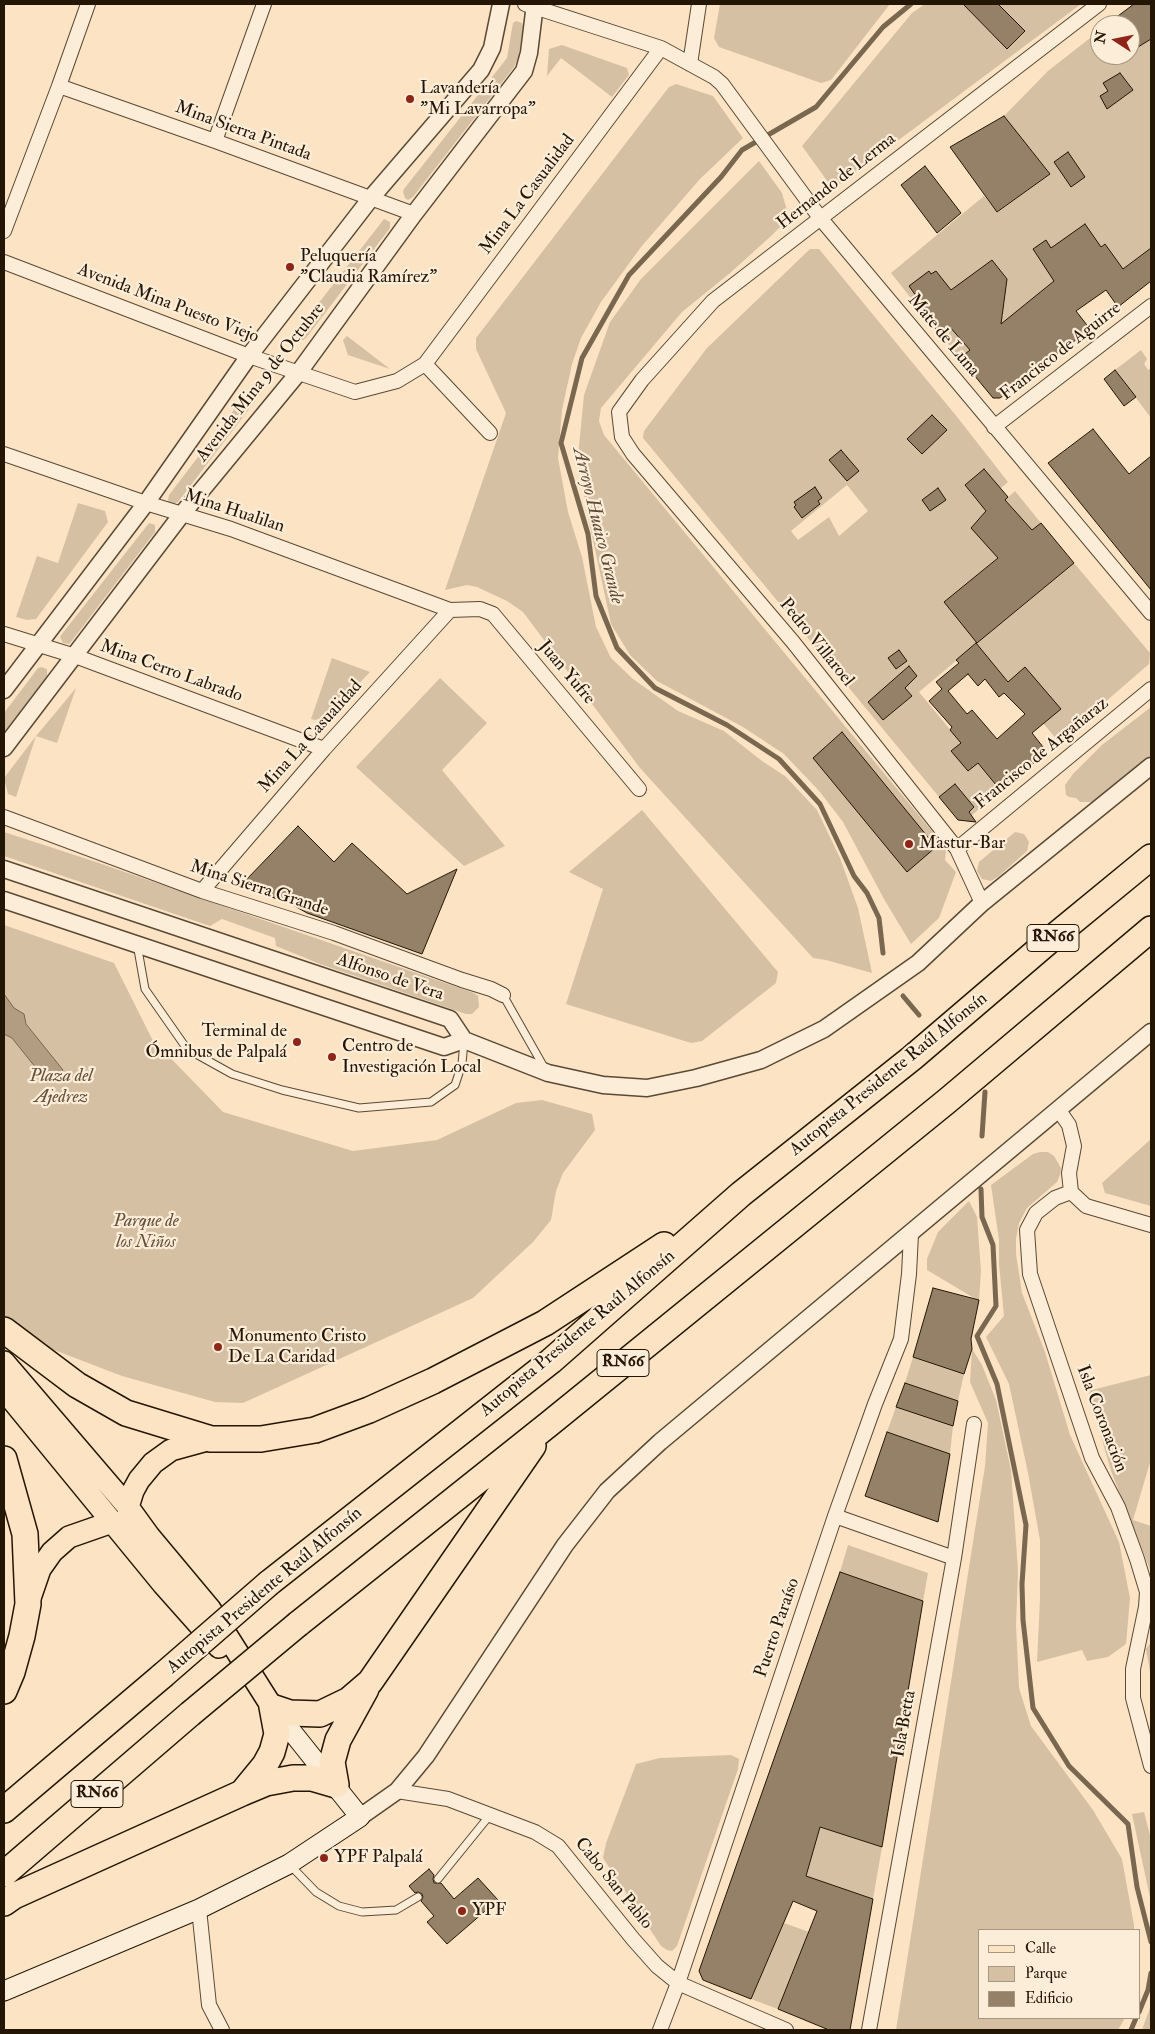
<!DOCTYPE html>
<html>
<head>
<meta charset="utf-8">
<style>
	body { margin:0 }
	#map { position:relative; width:1155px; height:2034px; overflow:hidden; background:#fbe3c4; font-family:"IM FELL Double Pica",serif }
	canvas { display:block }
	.frame { position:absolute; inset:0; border:5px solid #241604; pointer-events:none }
	.legend { position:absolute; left:978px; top:1929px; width:162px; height:90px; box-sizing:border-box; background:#fcedd9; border:1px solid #a69784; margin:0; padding:6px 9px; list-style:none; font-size:15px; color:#241604 }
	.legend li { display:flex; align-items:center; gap:10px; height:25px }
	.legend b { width:25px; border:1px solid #a69784 }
	.north { position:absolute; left:1090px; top:15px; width:50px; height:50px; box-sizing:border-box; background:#fcedd9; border:1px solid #a69784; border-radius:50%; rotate:281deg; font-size:14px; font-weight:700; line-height:20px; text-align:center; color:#241604 }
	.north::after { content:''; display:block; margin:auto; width:18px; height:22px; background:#8f2418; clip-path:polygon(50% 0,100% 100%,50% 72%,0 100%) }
</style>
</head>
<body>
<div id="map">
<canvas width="1155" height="2034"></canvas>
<div class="frame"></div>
<ul class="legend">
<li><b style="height:6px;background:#fbe3c4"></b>Calle</li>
<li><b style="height:14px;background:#d6c0a3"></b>Parque</li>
<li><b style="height:14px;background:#948168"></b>Edificio</li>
</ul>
<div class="north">N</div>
</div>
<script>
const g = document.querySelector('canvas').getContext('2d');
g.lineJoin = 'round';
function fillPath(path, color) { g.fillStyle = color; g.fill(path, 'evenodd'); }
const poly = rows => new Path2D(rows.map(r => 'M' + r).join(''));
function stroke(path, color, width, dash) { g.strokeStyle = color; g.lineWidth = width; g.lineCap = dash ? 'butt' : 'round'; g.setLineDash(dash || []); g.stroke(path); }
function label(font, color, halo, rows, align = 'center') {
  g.font = font + ' "IM FELL Double Pica",serif'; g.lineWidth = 4.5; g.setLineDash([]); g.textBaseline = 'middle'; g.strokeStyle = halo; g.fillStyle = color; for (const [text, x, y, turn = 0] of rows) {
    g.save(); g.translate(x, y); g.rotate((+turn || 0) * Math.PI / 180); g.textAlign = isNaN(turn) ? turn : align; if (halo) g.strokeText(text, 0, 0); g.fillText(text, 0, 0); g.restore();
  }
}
fillPath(poly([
	[720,4,890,4,831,80,821,83,719,47,714,38],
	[925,4,1081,4,833,189,802,146,912,13],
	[516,21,522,23,523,26,519,56,514,67,413,197,408,200,405,198,403,192,404,189,507,58,513,23],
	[1099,31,1100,55,1116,55,1119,59,1125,55,1130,55,1130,52,1151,39,1151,254,1148,250,1123,269,1104,244,1054,281,960,358,939,333,949,326,964,343,989,329,1004,315,989,298,1007,279,992,260,922,312,891,273,984,196,998,212,1050,174,1004,116,1048,71],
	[562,45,627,68,629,75,612,97,561,58,547,76,549,49],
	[676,84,713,96,743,138,700,179,641,247,601,302,581,338,572,364,562,410,558,458,568,512,582,557,596,627,611,658,633,679,678,711,724,731,762,761,785,776,817,810,840,858,858,908,872,973,826,960,813,958,640,768,523,612,507,601,477,587,467,585,445,590,506,413,476,349,476,338,669,87],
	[759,161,782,193,788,214,785,222,770,237,730,273,682,312,601,408,599,421,604,435,946,848,945,860,956,872,939,918,911,944,884,899,843,822,820,792,784,754,743,727,657,681,630,655,611,624,586,507,578,456,584,395,610,322,641,279],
	[384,219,390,222,390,228,306,338,303,340,297,340,295,334,297,331],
	[810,249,819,249,958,418,1008,482,982,504,987,511,971,528,1014,516,1017,513,1005,500,1015,491,1041,523,944,602,977,642,1074,563,1150,653,1149,664,1059,742,976,644,919,692,1001,791,972,815,969,812,973,806,955,784,939,797,643,438,644,431,707,348],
	[847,485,868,511,839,536,829,517,798,540,791,531],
	[347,336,390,369,348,355,343,340],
	[1141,350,1147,359,1144,364,1148,370,1151,368,1151,418,1115,370],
	[256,383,262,386,262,392,178,502,173,505,169,504,168,501,169,495,253,385],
	[78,503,105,511,108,522,36,619,27,620,16,617,37,556,58,563],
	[149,523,155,525,155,532,71,642,69,644,63,643,60,637,62,634],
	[332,658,370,672,327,717,315,720,311,719],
	[41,667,47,669,47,676,4,733,4,713,38,668],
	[440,678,487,723,442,770,505,846,464,866,356,767],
	[76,688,57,743,36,736,16,797,8,794,4,778,36,736],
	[1151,707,1151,756,1094,802,1080,802,1076,798,1069,797,1066,795,1065,785,1073,774,1102,745],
	[642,810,778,972,776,983,702,1041,691,1043,566,1004,603,889,569,872],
	[4,832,96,862,474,993,478,996,479,1007,472,1014,466,1014,320,964,276,946,275,938,222,919,210,926,4,856],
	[1015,832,1024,834,1029,842,1027,851,999,876,991,881,982,879,977,871,979,862],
	[4,925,114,963,152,1039,223,1112,353,1151,437,1140,516,1103,542,1100,592,1114,595,1130,563,1173,556,1191,551,1220,533,1242,473,1298,243,1403,215,1402,122,1376,49,1348,4,1316],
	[1151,1139,1151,1206,1105,1193,1102,1183],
	[1040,1152,1048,1152,1054,1156,1061,1168,1060,1175,1057,1182,1027,1208,1019,1223,1016,1239,1016,1254,1022,1293,1045,1352,1070,1435,1119,1542,1130,1598,1126,1644,1108,1657,1087,1661,1082,1650,1037,1662,1040,1599,1040,1540,1028,1473,1009,1384,986,1337,1004,1316,999,1264,999,1240,991,1185,1033,1154],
	[969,1201,977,1217,981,1271,979,1301,927,1270,927,1259,938,1232],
	[972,1349,982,1365,996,1400,1011,1470,1018,1571,1016,1625,1019,1688,1031,1726,1093,1810,1122,1859,1134,1925,1134,1930,979,1930,979,2018,1125,2018,1118,2030,896,2030,985,1466,988,1423,970,1382],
	[913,1357,964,1374,958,1401,905,1383],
	[1151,1375,1151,1459,1133,1520,1151,1526,1151,1572,1111,1471,1088,1391],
	[896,1407,953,1426,950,1454,887,1432],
	[848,1545,928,1573,923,1601,840,1572],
	[1151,1642,1151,1677,1146,1649],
	[731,1755,739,1759,738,1769,677,1946,672,1951,667,1950,661,1946,603,1858,606,1843,636,1764,660,1758],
	[1144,1812,1151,1839,1151,1902,1132,1814],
	[819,1827,882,1847,873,1899,806,1876],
	[817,1910,868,1927,864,1951,809,1932,778,2009,751,1999,784,1923,809,1932],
	[1151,2005,1151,2030,1142,2030]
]), '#d6c0a3');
const water = poly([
	[4,994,14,1008,24,1014,26,1024,63,1070,48,1083,12,1038,4,1034,4,994]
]);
fillPath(water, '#b29d83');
stroke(water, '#796750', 1);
stroke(poly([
	[883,953,879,918,867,893,854,876,820,804,779,759,727,725,655,688,617,648,596,596,588,534,561,443,582,358,629,275,721,177,742,150,816,107,883,27,911,4],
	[903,996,919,1015],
	[982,1136,985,1092],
	[981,1189,982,1217,993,1245,996,1306,977,1336,997,1384,1026,1525,1022,1584,1023,1620,1033,1708,1069,1766,1128,1824,1137,1887,1151,1942],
	[1139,2012,1148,1990,1151,1973],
	[1131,2030,1136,2018]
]), '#796750', 5);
const building = poly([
	[963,4,998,4,1025,31,1007,49,963,4],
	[1134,4,1151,4,1151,39,1130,52,1130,25,1106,25,1134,4],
	[1120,73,1133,90,1107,109,1100,96,1108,91,1103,83,1120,73],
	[1004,116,1050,174,997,212,950,147,1004,116],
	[1068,152,1085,177,1071,187,1054,162,1068,152],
	[925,166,961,213,937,233,901,185,925,166],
	[1085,224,1101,247,1105,244,1123,269,1151,248,1151,281,1118,307,1106,290,1076,311,1090,329,1000,398,993,398,960,358,970,350,949,326,939,333,922,312,926,310,909,286,929,271,931,274,936,271,951,290,992,260,1007,279,1001,324,1054,281,1033,249,1046,240,1051,248,1085,224],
	[1115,370,1136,397,1124,406,1104,379,1115,370],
	[932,415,947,430,922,454,907,439,932,415],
	[1093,429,1129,474,1151,456,1151,590,1048,463,1093,429],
	[841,450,859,471,847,481,829,460,841,450],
	[984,469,1008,497,1005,500,1032,530,1041,523,1074,563,977,643,944,602,998,558,971,528,986,511,965,485,984,469],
	[815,487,822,498,818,501,820,504,802,518,794,507,796,505,794,502,815,487],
	[938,488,946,500,930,511,922,500,938,488],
	[976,643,1008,682,1025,667,1061,709,1032,733,1047,752,1001,791,978,763,968,771,951,751,961,743,950,730,952,727,929,701,942,689,936,682,959,663,956,660,976,643],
	[968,674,978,686,985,679,999,697,1004,693,1025,714,997,739,972,710,967,714,948,691,968,674],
	[899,650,907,661,896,669,888,658,899,650],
	[909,666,917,676,905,688,912,696,883,720,868,702,909,666],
	[842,732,936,847,907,872,813,758,842,732],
	[955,784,974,807,969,812,976,822,958,820,939,797,955,784],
	[298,826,334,862,352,843,407,894,457,869,422,954,307,913,293,905,248,888,246,880,298,826],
	[933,1288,979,1300,971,1339,972,1349,964,1374,913,1357,933,1288],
	[905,1383,958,1401,953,1426,896,1407,905,1383],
	[887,1432,950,1454,938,1522,865,1496,887,1432],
	[840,1572,923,1601,882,1847,820,1827,806,1876,873,1899,850,2030,829,2030,778,2009,817,1911,793,1901,751,1999,703,1980,699,1971,840,1572],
	[429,1869,434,1875,433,1879,434,1883,441,1883,454,1899,478,1878,498,1900,447,1944,427,1922,434,1916,421,1901,423,1897,422,1894,418,1892,415,1893,409,1886,429,1869]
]);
fillPath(building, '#948168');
stroke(building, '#241604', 1);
const service = poly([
	[137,944,145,989,187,1049,232,1074,282,1090,359,1108,431,1102,455,1085,462,1064,464,1041],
	[503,995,545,1069],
	[289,1864,316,1892,339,1906,362,1912,396,1910,418,1897],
	[438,1879,490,1815]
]);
const minor = poly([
	[525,4,661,48,714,77,722,84,821,219,1151,613],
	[690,64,699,4],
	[59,86,215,141,414,214],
	[215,141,264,4],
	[4,231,59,86,88,4],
	[4,262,249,356,355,392,397,381,425,364,661,48],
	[425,364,490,433],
	[994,427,1151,306],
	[4,454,146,503,231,529,450,610,480,609,493,614,639,789],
	[4,634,75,656,324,749],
	[4,817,202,891,334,933,462,980,491,989,503,995],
	[957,849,1151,689],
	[202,891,324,749,450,610],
	[982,903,957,849,793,642,633,454,622,437,619,412,642,380,713,301,1099,4],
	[1058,1109,1069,1125,1074,1146,1069,1173,1071,1192,1086,1206,1151,1225],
	[1071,1192,1055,1198,1036,1213,1027,1230,1030,1274,1092,1458,1118,1507,1137,1559,1147,1592,1146,1607,1133,1669,1133,1698,1151,1766],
	[835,1516,954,1558],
	[397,1791,448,1799,535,1832,558,1846,633,1939,657,1966,678,1983,786,2030],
	[199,1909,209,2005,222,2030],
	[660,2030,678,1983,835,1516,875,1404,901,1339,909,1274,911,1234],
	[869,2030,954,1558,974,1424]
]);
const tertiary = poly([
	[4,690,146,503,249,356,371,198,481,70,492,48,501,4],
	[4,748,182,514,299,372,414,214,524,71,529,53,535,4],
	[4,869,450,1019,464,1040],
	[4,900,444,1047,464,1040],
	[464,1040,548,1073,603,1085,647,1088,696,1078,761,1060,824,1029,918,963,982,903,1151,766],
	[360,1817,397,1791,426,1756,565,1545,607,1491,660,1442,1151,1032]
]);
const secondary = poly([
	[4,1991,199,1909,289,1864,360,1817,273,1708]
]);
const primary = poly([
	[4,1362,128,1507,149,1536,210,1609,272,1707],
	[4,1390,163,1584,219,1647],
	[129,1519,128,1507,133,1491,139,1480,153,1463,171,1450,211,1439],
	[30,1598,40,1569,52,1552,69,1537,112,1522,124,1525]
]);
const motorway = poly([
	[4,1330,77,1385,126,1413,211,1439,261,1439,315,1430,369,1410,433,1381,545,1323,664,1245],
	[4,1459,25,1534,28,1604,22,1636,12,1672,4,1691],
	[269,1583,551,1361,741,1194,912,1058,1050,940,1151,857],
	[298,1624,549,1424,947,1101,1151,929],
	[242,1793,266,1783,293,1778,312,1778,336,1785,332,1762,338,1740,366,1689],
	[4,1810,162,1676],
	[4,1874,190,1714],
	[4,1903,14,1896,242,1793,265,1765,272,1752,277,1734,272,1707,290,1713,320,1714,349,1700,370,1682,533,1446]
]);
stroke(service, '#5a4934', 9);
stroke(minor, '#5a4934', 16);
stroke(tertiary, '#5a4934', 19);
stroke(secondary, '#241604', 21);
stroke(primary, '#241604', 24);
stroke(motorway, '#241604', 28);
stroke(service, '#fcedd9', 7);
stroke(minor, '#fcedd9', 14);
stroke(tertiary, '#fcedd9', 16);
stroke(secondary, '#fcedd9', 19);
stroke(primary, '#fbe3c4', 21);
stroke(motorway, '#fbe3c4', 25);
const motorwayBridge = poly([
	[162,1676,269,1583],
	[190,1714,298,1624]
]);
stroke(motorwayBridge, '#241604', 28, []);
stroke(motorwayBridge, '#fbe3c4', 25);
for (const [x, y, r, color] of [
	[410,99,5,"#8f2418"],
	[290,267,5,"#8f2418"],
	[909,844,5,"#8f2418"],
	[297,1042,5,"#8f2418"],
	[332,1057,5,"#8f2418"],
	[218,1347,5,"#8f2418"],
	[324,1858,5,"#8f2418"],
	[462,1911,5,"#8f2418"]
]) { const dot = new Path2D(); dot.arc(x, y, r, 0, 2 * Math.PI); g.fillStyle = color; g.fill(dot); stroke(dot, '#fcedd9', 2); }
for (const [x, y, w] of [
	[1053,938,52],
	[623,1363,52],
	[97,1794,52]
]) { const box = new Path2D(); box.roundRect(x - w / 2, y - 13.5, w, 27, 4); g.fillStyle = '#fcedd9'; g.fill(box); stroke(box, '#241604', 1); }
label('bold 16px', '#241604', null, [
	["RN66",1053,938],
	["RN66",623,1363],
	["RN66",97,1794]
]);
label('18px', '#241604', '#fcedd9', [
	["Lavandería",420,89],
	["\"Mi Lavarropa\"",420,110],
	["Peluquería",300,257],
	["\"Claudia Ramírez\"",300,278],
	["Mastur-Bar",919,844],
	["Terminal de",287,1032,"right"],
	["Ómnibus de Palpalá",287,1053,"right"],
	["Centro de",342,1047],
	["Investigación Local",342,1068],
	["Monumento Cristo",228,1337],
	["De La Caridad",228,1358],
	["YPF Palpalá",334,1858],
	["YPF",472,1911]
], 'left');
label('18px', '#241604', '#fcedd9', [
	["Mina Sierra Pintada",243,132,20],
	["Hernando de Lerma",837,182,-38],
	["Mina La Casualidad",528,195,-53],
	["Avenida Mina Puesto Viejo",168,304,21],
	["Mate de Luna",943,336,50],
	["Francisco de Aguirre",1061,352,-38],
	["Avenida Mina 9 de Octubre",261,383,-52],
	["Mina Hualilan",234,512,18],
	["Pedro Villaroel",816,643,51],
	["Mina Cerro Labrado",171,672,20],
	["Juan Yufre",566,673,50],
	["Mina La Casualidad",311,737,-48],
	["Francisco de Argañaraz",1042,754,-39],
	["Mina Sierra Grande",259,889,18],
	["Alfonso de Vera",390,978,19],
	["Autopista Presidente Raúl Alfonsín",889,1075,-39],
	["Autopista Presidente Raúl Alfonsín",578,1334,-40],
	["Isla Coronación",1101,1419,69],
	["Autopista Presidente Raúl Alfonsín",265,1591,-40],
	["Puerto Paraíso",778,1628,-71],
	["Isla Betta",905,1724,-80],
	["Cabo San Pablo",613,1884,51]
]);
label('italic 18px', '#62523c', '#fcedd9', [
	["Plaza del",61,1077],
	["Ajedrez",61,1098],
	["Parque de",146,1222],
	["los Niños",146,1243]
]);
label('italic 19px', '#5d4c37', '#fcedd9', [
	["Arroyo Huaico Grande",597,526,76]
]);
</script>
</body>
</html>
